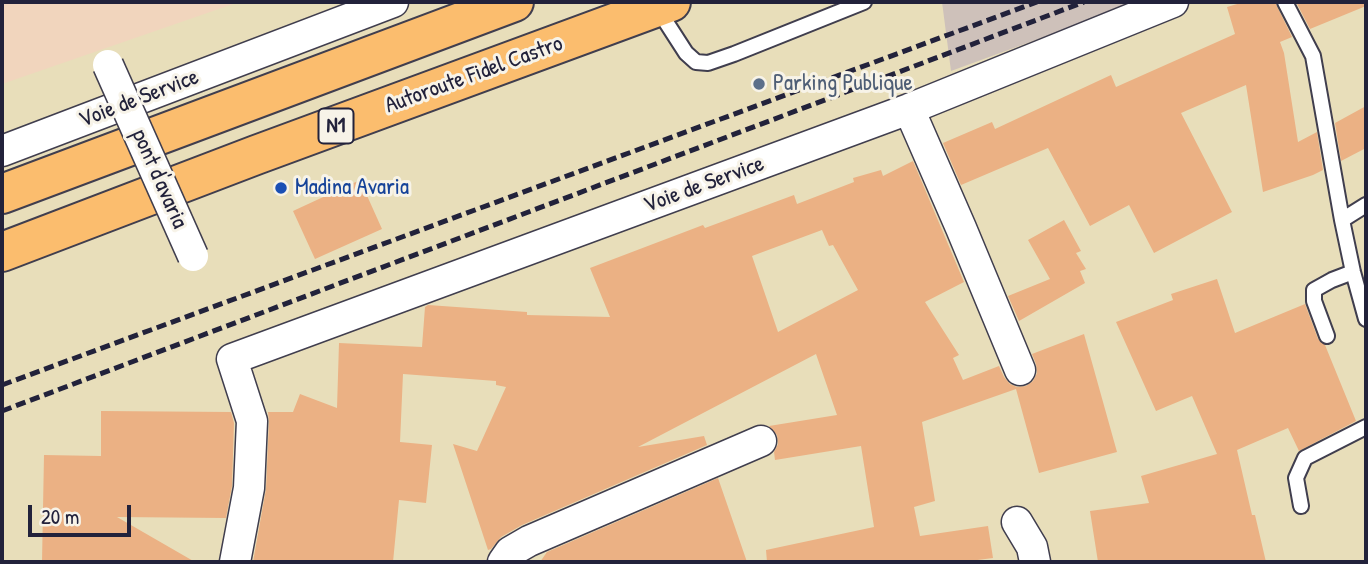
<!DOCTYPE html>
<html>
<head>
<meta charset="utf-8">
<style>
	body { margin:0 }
	#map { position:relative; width:1368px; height:564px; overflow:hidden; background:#e8deba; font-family:"Patrick Hand",sans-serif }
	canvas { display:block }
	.frame { position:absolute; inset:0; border:4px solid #22223b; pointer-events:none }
	.scale { position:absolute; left:28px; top:505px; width:103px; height:32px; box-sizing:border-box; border:4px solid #22223b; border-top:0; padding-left:9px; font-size:21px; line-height:24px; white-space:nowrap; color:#22223b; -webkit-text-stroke:5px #f7f3e8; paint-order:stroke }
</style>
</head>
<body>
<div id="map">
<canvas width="1368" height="564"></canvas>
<div class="frame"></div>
<div class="scale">20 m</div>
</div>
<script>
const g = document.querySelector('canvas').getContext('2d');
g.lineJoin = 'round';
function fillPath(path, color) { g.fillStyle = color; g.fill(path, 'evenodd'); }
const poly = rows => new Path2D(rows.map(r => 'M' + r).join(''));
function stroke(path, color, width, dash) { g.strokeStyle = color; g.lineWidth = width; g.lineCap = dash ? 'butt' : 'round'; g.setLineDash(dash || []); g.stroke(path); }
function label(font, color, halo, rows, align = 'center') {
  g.font = font + ' "Patrick Hand",sans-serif'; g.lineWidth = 6; g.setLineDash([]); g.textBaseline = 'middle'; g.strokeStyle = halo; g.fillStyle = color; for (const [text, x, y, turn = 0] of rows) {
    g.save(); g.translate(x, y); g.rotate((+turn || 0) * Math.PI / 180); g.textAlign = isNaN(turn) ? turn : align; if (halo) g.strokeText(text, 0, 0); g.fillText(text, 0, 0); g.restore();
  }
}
fillPath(poly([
	[2,2,239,2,2,84]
]), '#f1d5bd');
fillPath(poly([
	[942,2,1139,2,951,71]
]), '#cec1ba');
fillPath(poly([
	[1244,2,1275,2,1292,37,1280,42,1284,53,1298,142,1317,132,1323,170,1313,175,1263,192,1246,85,1181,113,1232,212,1154,253,1129,205,1090,226,1048,148,961,185,943,143,992,122,995,129,1111,75,1116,87,1235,34,1227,7],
	[1296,2,1366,2,1366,6,1310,29],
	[1366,106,1366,148,1341,161,1335,123],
	[913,161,964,282,925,302,959,355,953,358,963,380,999,366,1004,377,1010,384,1017,387,1026,386,1033,381,1037,373,1036,364,1032,354,1084,334,1117,452,1039,473,1016,389,922,422,935,501,914,507,920,536,988,526,993,558,962,562,767,562,766,550,874,527,861,446,775,460,774,452,778,444,777,435,769,426,837,415,816,354,638,447,704,436,707,445,522,525,501,537,491,549,488,550,453,444,477,451,506,387,496,385,496,381,403,374,400,442,432,445,426,503,399,500,393,562,253,562,266,489,269,422,268,412,293,412,300,394,337,408,339,343,422,347,425,307,428,305,527,312,527,315,610,317,590,268,703,225,705,228,794,195,797,204,854,182,853,178,881,170,883,176],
	[822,230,829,246,833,245,858,290,778,332,752,256],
	[360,180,382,229,315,259,293,211],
	[1064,220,1081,251,1076,253,1086,269,1080,271,1085,283,1019,321,1008,296,1050,279,1028,240],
	[1217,279,1235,333,1305,304,1318,339,1325,345,1356,421,1299,451,1288,428,1237,450,1252,515,1255,515,1266,562,1098,562,1090,511,1149,503,1141,476,1217,454,1192,396,1156,411,1116,322,1173,300,1171,294],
	[101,411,231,412,234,423,232,486,226,518,117,517,195,562,42,562,44,455,101,456],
	[718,478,747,562,540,562,547,552]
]), '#ebb184');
const lane = poly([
	[1285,2,1313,56,1342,220,1353,272,1366,319],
	[657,8,686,53,696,62,708,63,734,54,864,2],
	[1342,220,1366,205],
	[1327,336,1314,301,1314,290,1332,280,1353,272],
	[1301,506,1296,478,1305,458,1366,427]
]);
const street = poly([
	[909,109,961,228,1020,370],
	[2,151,393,2],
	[1017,522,1032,547,1035,562],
	[235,562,249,488,252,421,232,359,909,109,1173,2],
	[503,562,510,552,529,541,761,441]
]);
const highway = poly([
	[2,194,514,2],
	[2,252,256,155,671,2]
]);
stroke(lane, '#403e4e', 18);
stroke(street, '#403e4e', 33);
stroke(highway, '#403e4e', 42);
stroke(lane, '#fff', 14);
stroke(street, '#fff', 30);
stroke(highway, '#fbbd6e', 38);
stroke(poly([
	[2,385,1037,2],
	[2,411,1084,2]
]), '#22223b', 5, [10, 5]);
const streetBridge = poly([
	[108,65,193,256]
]);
stroke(streetBridge, '#403e4e', 33, []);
stroke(streetBridge, '#fff', 30);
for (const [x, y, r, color] of [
	[759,84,7,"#5c6f8a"],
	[281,188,7,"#1a4fb4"]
]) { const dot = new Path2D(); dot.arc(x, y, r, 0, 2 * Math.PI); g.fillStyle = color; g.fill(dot); stroke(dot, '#f7f3e8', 2.5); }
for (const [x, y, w] of [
	[336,126,35]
]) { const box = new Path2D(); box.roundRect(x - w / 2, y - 17.5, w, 35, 5); g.fillStyle = '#f7f3e8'; g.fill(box); stroke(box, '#22223b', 2); }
label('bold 21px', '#22223b', null, [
	["N1",336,126]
]);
label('23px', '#22223b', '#f7f3e8', [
	["Autoroute Fidel Castro",474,75,-20],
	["Voie de Service",139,99,-21],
	["pont d'avaria",159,179,66],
	["Voie de Service",704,185,-20]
]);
label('23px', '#4e5e75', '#f7f3e8', [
	["Parking Publique",773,84]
], 'left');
label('23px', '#164399', '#f7f3e8', [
	["Madina Avaria",295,188]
], 'left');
</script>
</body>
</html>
